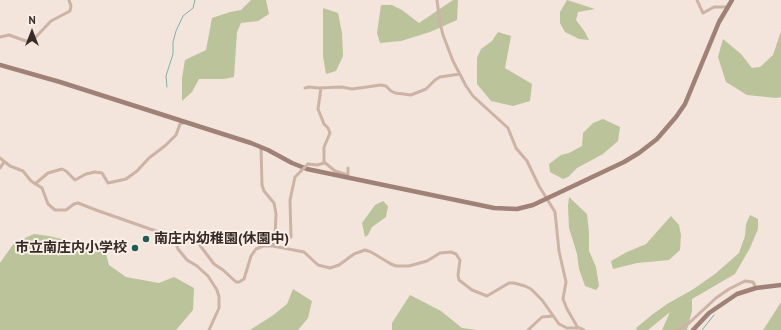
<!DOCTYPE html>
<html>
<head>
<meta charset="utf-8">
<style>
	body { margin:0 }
	#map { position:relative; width:781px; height:330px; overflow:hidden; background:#f3e5db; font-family:"PT Sans",sans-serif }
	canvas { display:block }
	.north { position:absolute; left:12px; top:12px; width:40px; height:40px; -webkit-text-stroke:3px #faf0e8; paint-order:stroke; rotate:0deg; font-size:11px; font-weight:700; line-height:16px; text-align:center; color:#382b27 }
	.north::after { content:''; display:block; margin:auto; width:14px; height:18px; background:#382b27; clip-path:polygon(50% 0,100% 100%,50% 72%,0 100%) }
</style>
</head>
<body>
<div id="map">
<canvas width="781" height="330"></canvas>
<div class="north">N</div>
</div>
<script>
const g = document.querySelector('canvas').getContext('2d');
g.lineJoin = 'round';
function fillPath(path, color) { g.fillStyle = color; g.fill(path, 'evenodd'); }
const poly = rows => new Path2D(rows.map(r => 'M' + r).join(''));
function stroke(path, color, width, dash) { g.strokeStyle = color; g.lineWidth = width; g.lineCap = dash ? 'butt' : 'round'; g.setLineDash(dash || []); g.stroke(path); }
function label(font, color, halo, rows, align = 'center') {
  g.font = font + ' "PT Sans","Noto Sans JP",sans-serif'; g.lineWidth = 4; g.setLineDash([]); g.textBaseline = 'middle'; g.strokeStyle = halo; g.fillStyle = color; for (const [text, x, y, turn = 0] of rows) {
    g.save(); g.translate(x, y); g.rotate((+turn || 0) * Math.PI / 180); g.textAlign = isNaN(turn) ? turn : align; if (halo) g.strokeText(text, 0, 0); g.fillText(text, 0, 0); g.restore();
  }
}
fillPath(poly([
	[251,0,266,0,269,14,258,21,241,23,237,32,234,77,224,79,199,79,192,92,182,101,182,78,185,60,206,50,212,18,230,12,241,10],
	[453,0,458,0,457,20,430,32,401,41,380,43,377,33,381,5,392,5,402,10,419,23],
	[567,0,595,9,578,12,576,20,585,32,589,40,579,39,565,32,560,23,560,12],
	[323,8,338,13,342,33,343,56,336,71,326,74,323,56],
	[781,31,781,97,776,98,747,95,726,82,718,57,723,39,741,54,752,68,760,67,773,55],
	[498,32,511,36,505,68,532,84,530,101,513,106,491,101,477,84,477,58,481,49,492,41],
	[603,119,620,127,618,141,603,154,577,168,568,177,563,179,550,172,549,164,561,155,569,153,582,146,583,133,593,123],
	[569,197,587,214,589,232,589,251,596,267,599,286,596,290,585,286,579,269,577,254,569,228,568,206],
	[383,201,388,206,386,217,372,227,368,235,365,237,362,223,375,205],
	[750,215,758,219,758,229,750,248,735,274,692,299,692,311,687,330,662,330,670,312,648,330,637,330,636,328,653,314,667,304,692,290,715,274,739,253,745,236,746,224],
	[671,216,679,225,681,235,680,250,669,260,637,263,613,269,611,261,627,252,646,244],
	[34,234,49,236,74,242,103,243,109,265,126,277,159,283,174,277,194,288,193,310,176,330,0,330,0,263,14,243],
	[293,289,312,301,308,318,298,330,250,330,272,316,287,304],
	[410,295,441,311,462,328,478,330,392,330,392,323],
	[781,302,781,330,763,330,771,318]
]), '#bac39a');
stroke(poly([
	[167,87,166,76,173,54,173,42,176,31,183,16,193,8,195,0],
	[702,330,714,315]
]), '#78b2ae', 1);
stroke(poly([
	[437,0,440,23,443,35,453,61,466,86,473,96,508,128,516,148,527,161,539,186,555,212,559,251,566,282,563,299,567,309,578,328],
	[697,0,703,13,714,7,727,7],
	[0,37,9,35,26,41,33,40,51,21,70,11,71,6,69,0],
	[305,88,309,87,318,88,342,87,352,89,381,85,386,86,391,91,395,93,411,95,426,89,435,80,440,77,460,74],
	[321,88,318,109,324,124,328,128,330,133,324,147,324,162,335,171,348,175],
	[261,147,262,185,264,191,274,203,276,214,275,237,273,246],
	[0,158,10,166,23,171,31,181,42,188,48,204,55,210,66,210,74,204,78,203,96,210,170,236,188,241,195,242,199,244,214,264,223,270,236,282,239,282,244,279,251,256,256,249,263,246,273,246,304,252,318,265,330,268,339,265,354,254,365,250,371,252,391,264,396,266,409,266,427,261,440,253,451,252,456,254,460,260,458,275,459,280,472,290,487,296,509,283,514,283,525,286,531,289,542,300,559,324,567,328,580,328,584,330],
	[308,164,317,165,324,163],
	[0,168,4,162],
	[348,176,348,168],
	[35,184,48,173,62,169,66,171,75,180,86,174,95,172,102,173,108,183,126,179,137,171,149,158,166,145,176,135,180,124,185,122],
	[174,237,178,249,187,260,197,266,208,276,217,290,219,297,219,308,209,330],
	[286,239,291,237,290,200,295,177,301,171],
	[528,330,542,317,553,316],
	[677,330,688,324,716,298,729,289,745,281,753,282,756,288]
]), '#ccb3a6', 3);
stroke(poly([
	[0,65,60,82,251,143,268,150,292,163,307,169,494,208,517,209,533,205,624,162,639,153,657,139,676,117,685,104,719,22,732,0],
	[693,330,709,313,737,294,756,288,781,285]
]), '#a08177', 4.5);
stroke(poly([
	[301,171,308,164]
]), '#ccb3a6', 3);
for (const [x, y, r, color] of [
	[146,239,4,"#1b5c58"],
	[135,248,4,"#1b5c58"]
]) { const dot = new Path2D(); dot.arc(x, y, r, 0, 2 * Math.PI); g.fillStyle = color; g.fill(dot); stroke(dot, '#faf0e8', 1.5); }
label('bold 14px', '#382b27', '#faf0e8', [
	["南庄内幼稚園(休園中)",154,239],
	["市立南庄内小学校",127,248,"right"]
], 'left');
</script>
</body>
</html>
